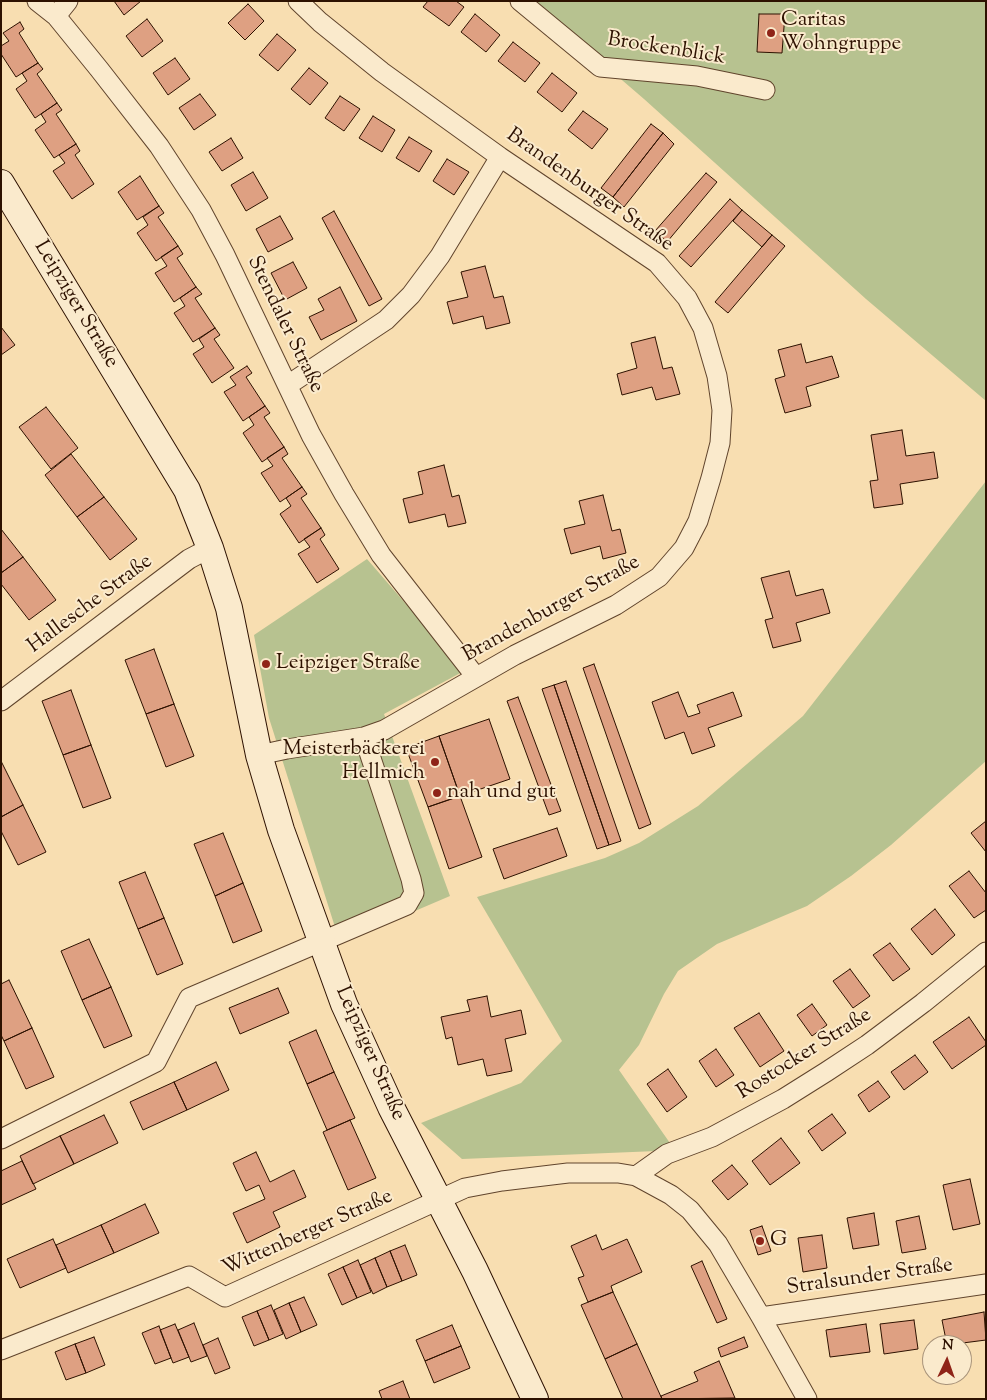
<!DOCTYPE html>
<html>
<head>
<meta charset="utf-8">
<style>
	body { margin:0 }
	#map { position:relative; width:987px; height:1400px; overflow:hidden; background:#f8deb1; font-family:"Sorts Mill Goudy",serif }
	canvas { display:block }
	.frame { position:absolute; inset:0; border:2px solid #2d1100; pointer-events:none }
	.north { position:absolute; left:922px; top:1335px; width:50px; height:50px; box-sizing:border-box; background:#faeacc; border:1px solid #a8937a; border-radius:50%; rotate:3deg; font-size:14px; font-weight:700; line-height:20px; text-align:center; color:#2d1100 }
	.north::after { content:''; display:block; margin:auto; width:18px; height:22px; background:#8f2418; clip-path:polygon(50% 0,100% 100%,50% 72%,0 100%) }
</style>
</head>
<body>
<div id="map">
<canvas width="987" height="1400"></canvas>
<div class="frame"></div>
<div class="north">N</div>
</div>
<script>
const g = document.querySelector('canvas').getContext('2d');
g.lineJoin = 'round';
function fillPath(path, color) { g.fillStyle = color; g.fill(path, 'evenodd'); }
const poly = rows => new Path2D(rows.map(r => 'M' + r).join(''));
function stroke(path, color, width, dash) { g.strokeStyle = color; g.lineWidth = width; g.lineCap = dash ? 'butt' : 'round'; g.setLineDash(dash || []); g.stroke(path); }
function label(font, color, halo, rows, align = 'center') {
  g.font = font + ' "Sorts Mill Goudy",serif'; g.lineWidth = 4; g.setLineDash([]); g.textBaseline = 'middle'; g.strokeStyle = halo; g.fillStyle = color; for (const [text, x, y, turn = 0] of rows) {
    g.save(); g.translate(x, y); g.rotate((+turn || 0) * Math.PI / 180); g.textAlign = isNaN(turn) ? turn : align; if (halo) g.strokeText(text, 0, 0); g.fillText(text, 0, 0); g.restore();
  }
}
fillPath(poly([
	[530,1,986,1,986,401,866,299,644,99],
	[986,481,986,761,891,845,851,876,807,906,717,944,678,971,664,994,639,1045,619,1070,672,1146,657,1151,462,1159,421,1123,521,1083,562,1041,477,897,605,858,639,843,698,806,803,716],
	[367,559,464,671,384,714,450,896,340,943,269,718,254,635]
]), '#b7c290');
const building = poly([
	[114,1,141,1,124,15,114,1],
	[428,1,456,1,464,7,449,26,423,7,428,1],
	[248,4,264,21,245,40,228,23,248,4],
	[475,14,500,35,486,52,461,32,475,14],
	[759,14,785,14,782,53,757,52,759,14],
	[147,19,163,41,142,57,126,36,147,19],
	[20,22,24,29,19,33,38,63,16,77,1,54,1,46,9,41,3,33,20,22],
	[277,34,296,50,278,71,259,55,277,34],
	[513,42,540,63,525,82,498,61,513,42],
	[175,58,190,79,168,95,153,73,175,58],
	[38,63,43,69,37,74,57,103,35,118,16,89,27,81,22,73,38,63],
	[309,68,328,83,310,105,291,89,309,68],
	[552,73,577,93,562,112,537,92,552,73],
	[200,94,216,115,194,130,179,108,200,94],
	[340,96,360,109,344,131,325,118,340,96],
	[57,103,62,110,56,114,76,144,54,158,35,130,46,122,41,114,57,103],
	[583,111,608,129,592,149,568,130,583,111],
	[373,116,395,130,382,152,359,138,373,116],
	[651,124,663,133,613,197,601,188,651,124],
	[663,133,674,144,624,207,613,197,663,133],
	[409,137,432,151,419,172,396,158,409,137],
	[231,138,243,158,222,171,209,152,231,138],
	[76,144,80,151,75,155,94,184,72,199,53,171,65,163,59,155,76,144],
	[447,159,469,172,454,195,433,181,447,159],
	[253,172,268,198,246,211,231,185,253,172],
	[706,173,717,182,667,242,655,231,706,173],
	[140,176,159,206,137,220,118,192,140,176],
	[730,199,742,210,691,267,679,256,730,199],
	[159,206,164,213,158,217,178,246,156,261,137,233,148,225,143,217,159,206],
	[742,210,772,235,762,247,733,221,742,210],
	[334,211,382,299,369,306,322,218,334,211],
	[280,216,293,239,268,252,256,229,280,216],
	[772,235,785,246,728,313,715,302,772,235],
	[178,246,183,254,177,258,196,287,174,302,155,273,167,266,161,257,178,246],
	[293,262,307,288,285,300,271,273,293,262],
	[485,266,494,298,503,296,510,323,486,329,483,316,453,324,447,302,468,297,461,272,485,266],
	[196,287,202,294,195,298,215,328,193,342,174,313,185,306,180,298,196,287],
	[340,287,357,321,321,340,309,317,324,310,318,299,340,287],
	[1,327,15,345,1,355,1,327],
	[215,328,220,335,214,339,234,368,212,383,193,354,204,347,199,339,215,328],
	[655,337,663,369,672,367,680,394,656,400,652,387,622,395,617,374,637,368,631,343,655,337],
	[801,344,806,363,832,356,839,377,806,387,811,406,785,413,775,379,785,376,778,350,801,344],
	[247,366,252,373,246,377,265,406,243,421,224,392,236,385,230,377,247,366],
	[265,406,270,413,264,417,284,447,262,462,243,433,254,425,249,417,265,406],
	[46,407,78,448,51,469,19,427,46,407],
	[902,430,906,456,934,452,938,478,900,484,903,504,874,508,870,481,878,480,871,435,902,430],
	[284,447,288,454,282,458,302,487,280,502,261,473,273,466,267,458,284,447],
	[71,454,104,497,77,517,45,475,71,454],
	[444,465,452,497,459,495,466,523,448,527,445,514,409,523,403,499,423,494,418,472,444,465],
	[302,487,307,494,301,498,321,528,299,543,280,514,291,506,286,498,302,487],
	[603,495,612,531,620,529,626,553,603,559,600,546,571,554,564,529,585,524,579,501,603,495],
	[104,497,137,539,110,560,77,517,104,497],
	[321,528,325,535,320,539,339,569,317,583,298,554,310,547,304,539,321,528],
	[1,529,23,557,1,573,1,529],
	[23,557,56,600,29,620,1,584,1,573,23,557],
	[789,571,796,596,823,589,830,613,796,623,801,641,773,648,765,620,773,618,761,578,789,571],
	[154,649,174,704,146,714,125,660,154,649],
	[594,664,651,824,639,829,583,668,594,664],
	[566,681,621,841,609,845,554,685,566,681],
	[554,685,609,845,597,849,542,689,554,685],
	[71,690,91,745,63,755,42,701,71,690],
	[678,692,688,717,700,713,697,705,733,692,742,716,708,728,715,746,692,754,684,732,665,739,652,702,678,692],
	[518,697,561,811,549,815,507,701,518,697],
	[174,704,194,756,166,767,146,714,174,704],
	[489,719,510,779,460,796,439,736,489,719],
	[439,736,460,796,428,807,406,748,439,736],
	[91,745,111,798,83,808,63,755,91,745],
	[1,761,23,805,1,817,1,761],
	[460,796,482,857,449,869,428,807,460,796],
	[23,805,46,852,18,865,1,831,1,817,23,805],
	[986,821,986,852,971,833,986,821],
	[557,828,567,856,504,879,493,849,557,828],
	[223,833,243,883,215,896,194,844,223,833],
	[969,871,986,893,986,910,974,918,949,886,969,871],
	[145,872,164,918,138,929,119,882,145,872],
	[243,883,262,931,233,943,215,896,243,883],
	[935,909,955,935,932,955,911,929,935,909],
	[164,918,183,964,157,975,138,929,164,918],
	[89,939,111,987,82,1000,61,951,89,939],
	[890,943,910,969,893,981,873,955,890,943],
	[850,969,870,996,853,1008,833,981,850,969],
	[9,980,32,1028,4,1041,1,1035,1,984,9,980],
	[111,987,132,1036,104,1048,82,1000,111,987],
	[278,988,289,1013,240,1034,229,1008,278,988],
	[487,996,491,1017,521,1010,526,1034,505,1039,512,1071,487,1076,483,1059,458,1065,452,1037,446,1039,441,1017,470,1011,467,1000,487,996],
	[812,1004,827,1025,812,1036,797,1015,812,1004],
	[759,1013,784,1051,760,1067,734,1028,759,1013],
	[969,1017,986,1042,986,1045,952,1069,933,1042,969,1017],
	[32,1028,54,1077,26,1089,4,1041,32,1028],
	[316,1030,334,1072,307,1084,289,1042,316,1030],
	[716,1049,734,1075,716,1087,699,1061,716,1049],
	[915,1055,928,1072,904,1090,891,1072,915,1055],
	[216,1062,229,1090,187,1110,174,1082,216,1062],
	[668,1069,687,1097,667,1112,647,1084,668,1069],
	[334,1072,355,1118,327,1130,307,1084,334,1072],
	[878,1081,890,1097,869,1112,858,1095,878,1081],
	[174,1082,187,1110,143,1130,130,1102,174,1082],
	[832,1114,846,1133,822,1151,808,1131,832,1114],
	[104,1115,118,1143,74,1164,60,1136,104,1115],
	[350,1120,376,1178,348,1190,323,1132,350,1120],
	[60,1136,74,1164,33,1184,20,1156,60,1136],
	[781,1138,800,1163,770,1185,752,1161,781,1138],
	[256,1152,270,1182,294,1170,306,1197,273,1212,280,1227,247,1243,233,1213,265,1199,259,1185,246,1191,233,1163,256,1152],
	[22,1161,36,1189,1,1205,1,1171,22,1161],
	[732,1165,748,1184,728,1200,712,1181,732,1165],
	[970,1179,980,1224,953,1230,943,1185,970,1179],
	[145,1204,159,1233,114,1253,101,1225,145,1204],
	[874,1213,879,1245,853,1249,847,1218,874,1213],
	[919,1216,926,1249,902,1253,896,1221,919,1216],
	[101,1225,114,1253,68,1273,56,1245,101,1225],
	[762,1226,771,1251,758,1255,750,1230,762,1226],
	[596,1235,602,1250,627,1239,642,1272,611,1286,613,1292,588,1302,578,1278,584,1276,571,1246,596,1235],
	[822,1235,827,1268,803,1272,798,1238,822,1235],
	[53,1239,66,1268,20,1288,7,1259,53,1239],
	[405,1245,417,1275,402,1281,390,1251,405,1245],
	[390,1251,402,1281,387,1287,375,1258,390,1251],
	[375,1258,387,1287,373,1294,360,1265,375,1258],
	[358,1260,371,1292,357,1298,343,1267,358,1260],
	[702,1261,727,1319,717,1323,691,1266,702,1261],
	[343,1267,357,1298,342,1305,328,1274,343,1267],
	[613,1292,637,1344,605,1359,581,1305,613,1292],
	[304,1297,317,1325,301,1332,289,1303,304,1297],
	[289,1303,301,1332,286,1339,274,1310,289,1303],
	[271,1305,283,1334,269,1340,257,1311,271,1305],
	[257,1311,269,1340,254,1346,242,1317,257,1311],
	[984,1312,986,1340,947,1345,942,1320,984,1312],
	[914,1320,918,1349,884,1354,880,1324,914,1320],
	[194,1323,207,1356,191,1362,178,1330,194,1323],
	[175,1324,189,1357,173,1363,160,1330,175,1324],
	[866,1324,870,1352,830,1357,826,1330,866,1324],
	[452,1325,461,1346,425,1361,416,1340,452,1325],
	[159,1326,171,1358,155,1364,142,1333,159,1326],
	[94,1337,105,1365,86,1373,75,1344,94,1337],
	[744,1337,748,1347,721,1357,718,1348,744,1337],
	[218,1338,230,1368,215,1374,203,1345,218,1338],
	[75,1344,86,1373,66,1380,55,1352,75,1344],
	[637,1344,648,1368,662,1399,623,1399,605,1359,637,1344],
	[461,1346,470,1368,434,1383,425,1361,461,1346],
	[719,1361,735,1398,662,1399,661,1396,698,1381,694,1372,719,1361],
	[403,1381,410,1399,382,1399,379,1391,403,1381]
]);
fillPath(building, '#dea082');
stroke(building, '#2d1100', 1);
const minor = poly([
	[37,1,56,16,99,69,159,146,201,210,225,255,311,435,344,494,381,555,476,677],
	[520,1,600,67,697,76,765,90],
	[56,16,68,1],
	[288,385,386,320,411,295,440,256,500,157],
	[1,701,189,559,210,548],
	[259,755,287,749,364,737,384,730,515,655,616,605,659,577,684,548,698,521,711,478,720,443,722,410,717,376,703,328,687,298,657,263,500,157,382,72,320,22,298,1],
	[1,1139,156,1062,189,998,407,905,414,893,411,879,364,737],
	[636,1176,667,1154,712,1137,783,1099,826,1072,867,1045,923,1003,986,952],
	[761,1317,986,1284],
	[1,1350,189,1276,225,1297,465,1188,502,1181,568,1173,618,1173,636,1176,671,1195,690,1210,718,1244,761,1317,807,1399]
]);
const secondary = poly([
	[1,183,187,490,210,548,229,608,259,755,281,830,344,1004,391,1107,475,1271,535,1399]
]);
stroke(minor, '#60442c', 21);
stroke(secondary, '#2d1100', 28);
stroke(minor, '#faeacc', 19);
stroke(secondary, '#faeacc', 26);
for (const [x, y, r, color] of [
	[771,33,5,"#8f2418"],
	[266,664,5,"#8f2418"],
	[435,762,5,"#8f2418"],
	[437,793,5,"#8f2418"],
	[760,1241,5,"#8f2418"]
]) { const dot = new Path2D(); dot.arc(x, y, r, 0, 2 * Math.PI); g.fillStyle = color; g.fill(dot); stroke(dot, '#faeacc', 2); }
label('21px', '#2d1100', '#faeacc', [
	["Caritas",781,21],
	["Wohngruppe",781,45],
	["Leipziger Straße",276,664],
	["Meisterbäckerei",425,750,"right"],
	["Hellmich",425,774,"right"],
	["nah und gut",447,793],
	["G",770,1241]
], 'left');
label('21px', '#2d1100', '#faeacc', [
	["Brockenblick",666,50,9],
	["Brandenburger Straße",589,191,35],
	["Leipziger Straße",75,305,59],
	["Stendaler Straße",284,325,64],
	["Hallesche Straße",91,605,-37],
	["Brandenburger Straße",552,610,-29],
	["Leipziger Straße",369,1054,66],
	["Rostocker Straße",805,1055,-32],
	["Wittenberger Straße",308,1234,-24],
	["Stralsunder Straße",870,1278,-8]
]);
</script>
</body>
</html>
